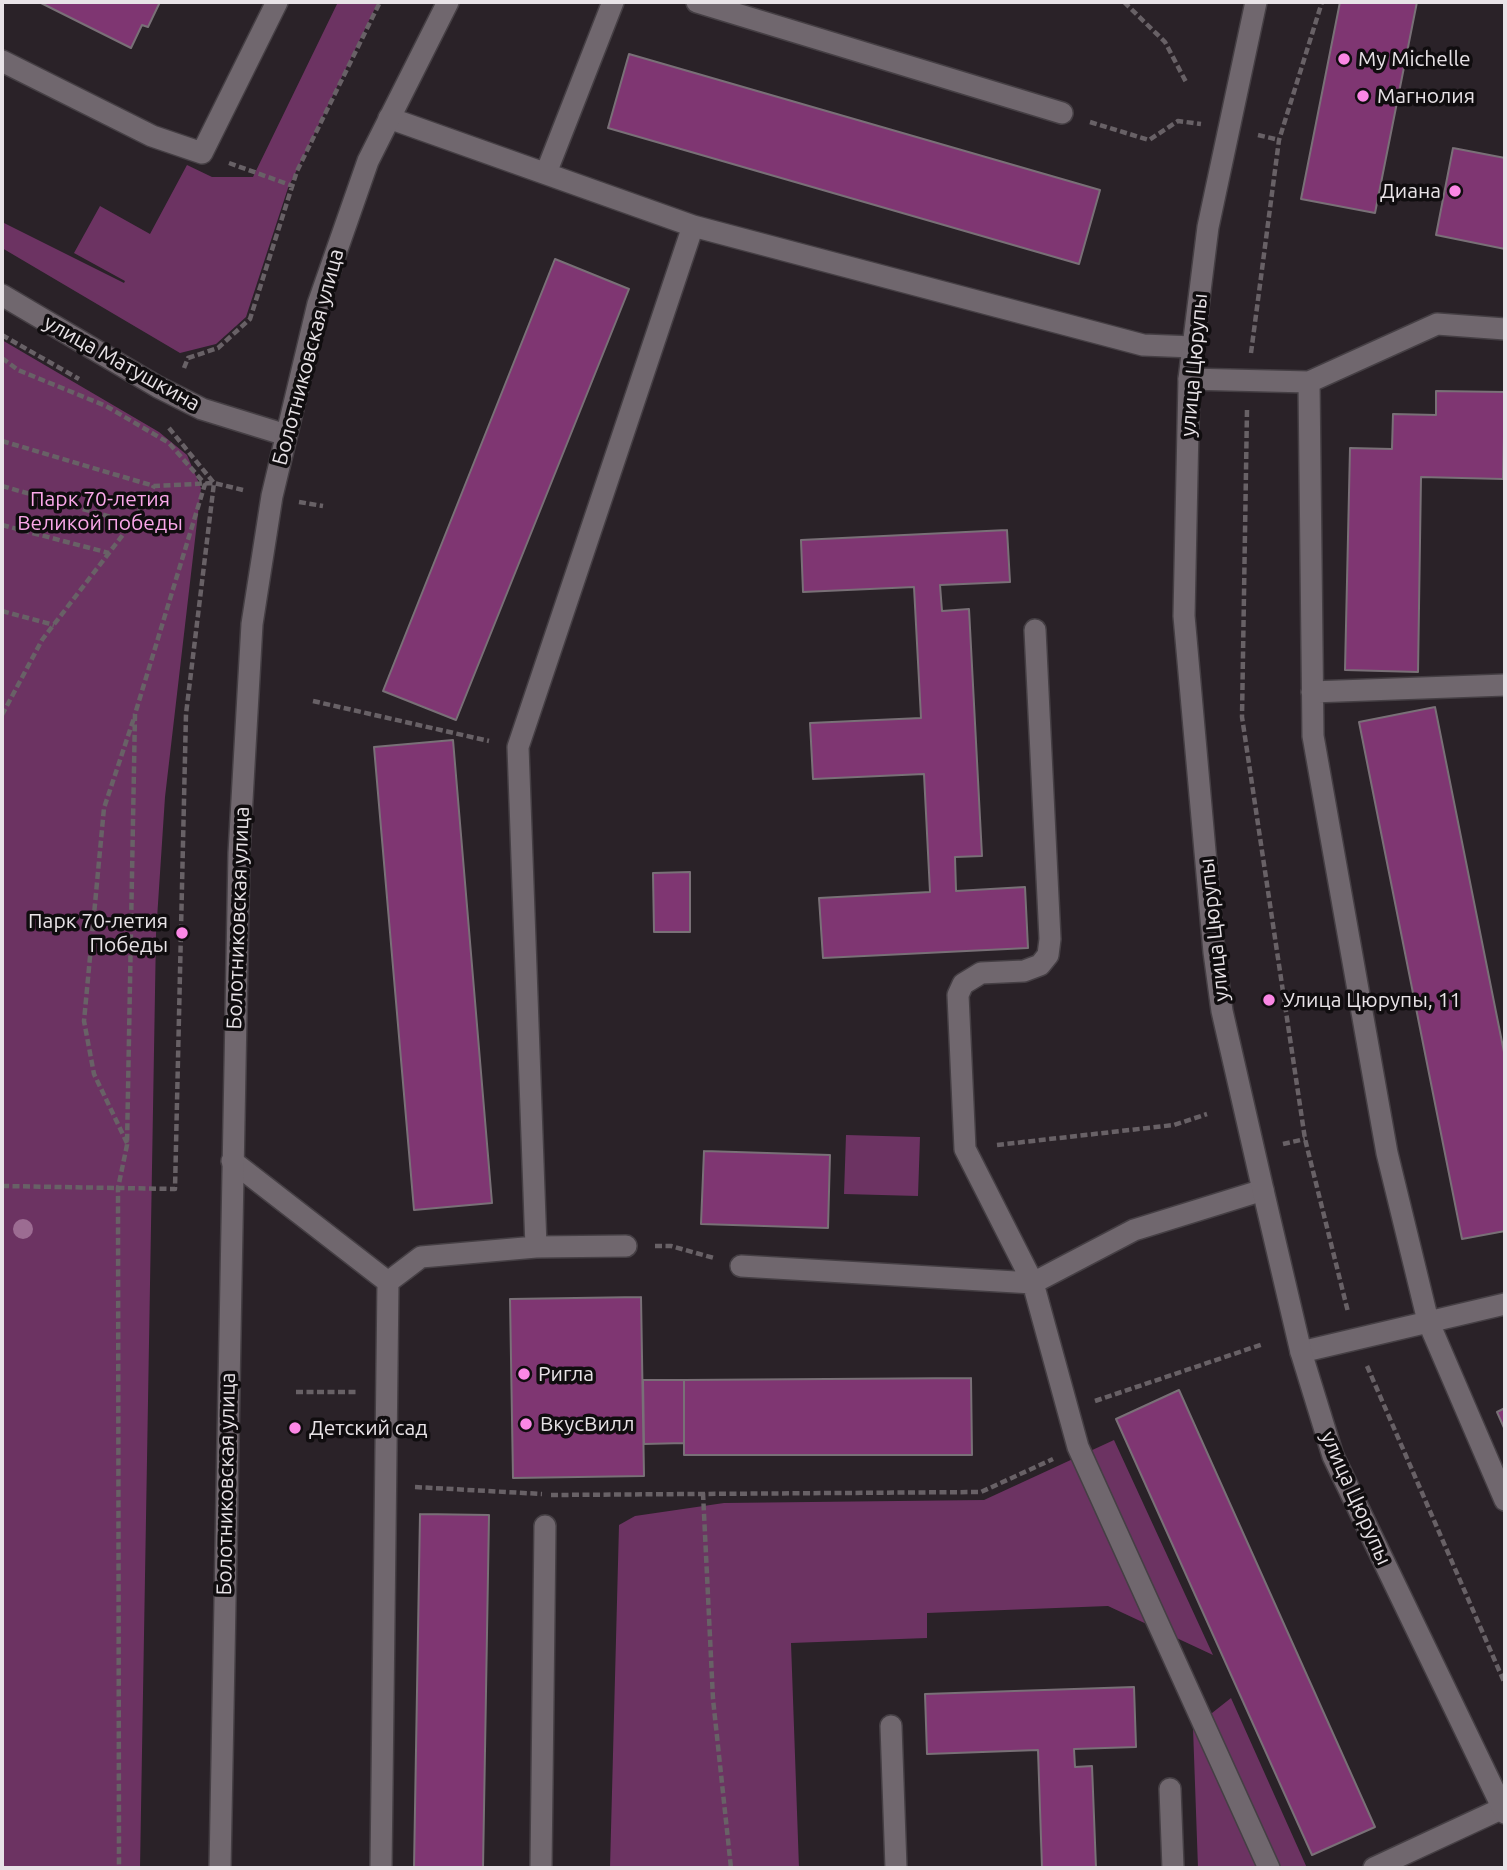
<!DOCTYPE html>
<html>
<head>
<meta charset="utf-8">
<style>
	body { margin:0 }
	#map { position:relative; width:1507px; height:1870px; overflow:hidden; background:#2a2228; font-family:Ubuntu,sans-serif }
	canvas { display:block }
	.frame { position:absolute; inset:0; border:4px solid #e8e3e7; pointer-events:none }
</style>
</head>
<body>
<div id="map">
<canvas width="1507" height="1870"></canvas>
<div class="frame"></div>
</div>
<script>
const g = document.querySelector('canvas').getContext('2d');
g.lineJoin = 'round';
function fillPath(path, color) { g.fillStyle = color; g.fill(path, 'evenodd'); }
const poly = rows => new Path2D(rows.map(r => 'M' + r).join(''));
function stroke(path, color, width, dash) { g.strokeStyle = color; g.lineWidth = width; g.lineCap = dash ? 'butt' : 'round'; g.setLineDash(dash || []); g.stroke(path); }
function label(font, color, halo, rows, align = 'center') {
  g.font = font + ' Ubuntu,sans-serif'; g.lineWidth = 7; g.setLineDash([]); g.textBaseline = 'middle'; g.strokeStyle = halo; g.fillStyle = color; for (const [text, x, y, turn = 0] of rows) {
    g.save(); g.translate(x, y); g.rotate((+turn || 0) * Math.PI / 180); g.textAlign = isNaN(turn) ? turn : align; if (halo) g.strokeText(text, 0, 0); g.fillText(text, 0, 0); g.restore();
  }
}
fillPath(poly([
	[338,2,378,2,288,188,246,317,216,344,180,353,2,248,2,222,124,283,125,281,74,253,100,206,150,234,187,165,212,177,253,177],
	[2,340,159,432,187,455,201,488,165,797,156,934,140,1868,2,1868],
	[846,1135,920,1137,918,1196,844,1194],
	[1114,1440,1213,1655,1108,1606,927,1613,927,1638,791,1643,799,1868,610,1868,619,1525,635,1516,724,1503,984,1500],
	[1231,1698,1307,1868,1198,1868,1193,1728]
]), '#6c3362');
const building = poly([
	[39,2,160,2,148,27,142,25,131,48,39,2],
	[1340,2,1417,2,1375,213,1301,199,1340,2],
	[629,54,1100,190,1079,264,608,128,629,54],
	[1453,148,1505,158,1505,249,1436,235,1453,148],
	[555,259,629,289,456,720,383,691,555,259],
	[1436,391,1505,392,1503,479,1421,477,1418,672,1345,670,1350,448,1392,449,1393,414,1436,415,1436,391],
	[1007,530,1010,582,940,585,942,611,969,609,982,856,955,857,956,891,1025,887,1028,948,823,958,819,898,930,892,924,774,813,779,810,723,921,718,914,587,803,592,801,540,1007,530],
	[1435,707,1505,1057,1505,1231,1462,1239,1359,722,1435,707],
	[453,740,492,1203,414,1210,374,747,453,740],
	[690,872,690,932,654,932,653,873,690,872],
	[704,1151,830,1155,828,1228,701,1224,704,1151],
	[641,1297,644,1476,513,1478,510,1299,641,1297],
	[971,1378,972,1455,684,1455,684,1380,971,1378],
	[643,1380,684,1380,684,1443,644,1444,643,1380],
	[1179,1390,1375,1827,1312,1855,1116,1419,1179,1390],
	[1505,1408,1505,1430,1497,1412,1505,1408],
	[420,1514,489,1515,483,1868,414,1868,420,1514],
	[1134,1687,1136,1747,1074,1749,1075,1767,1092,1766,1096,1868,1042,1868,1038,1750,927,1754,925,1694,1134,1687]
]);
fillPath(building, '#7f3672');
stroke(building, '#797077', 2);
const lane = poly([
	[697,2,1062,113],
	[2,61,152,136,202,153,277,2],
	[389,118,693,226,1143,345,1193,347],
	[546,173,613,2],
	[1189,379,1309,382,1437,324,1505,329],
	[1309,382,1313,736,1387,1153,1428,1321,1505,1500],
	[1035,630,1050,939,1048,955,1040,965,1024,971,981,973,963,984,958,995,965,1149,1033,1283,1078,1447,1269,1868],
	[1312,692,1505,685],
	[232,1161,388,1282],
	[536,1247,626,1246],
	[741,1266,1033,1283,1134,1230,1263,1190],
	[1301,1352,1505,1304],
	[891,1726,896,1868],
	[1170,1789,1173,1868],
	[381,1868,388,1282,421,1257,536,1247,518,747,693,226],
	[541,1868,545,1526],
	[1374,1868,1503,1808]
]);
const street = poly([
	[1256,2,1208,227,1189,379,1184,616,1214,952,1222,1011,1263,1190,1301,1352,1333,1456,1505,1813],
	[2,295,158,387,202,409,286,435]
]);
const secondary = poly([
	[220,1868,239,853,252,624,272,496,318,304,368,161,448,2]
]);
stroke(lane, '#453f44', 24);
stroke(street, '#453f44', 24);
stroke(secondary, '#453f44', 24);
stroke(poly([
	[1124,2,1165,42,1186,82],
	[1090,122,1149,140,1178,121,1201,124],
	[1258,135,1279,140],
	[229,163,293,186],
	[2,335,79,379],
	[1251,353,1279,140,1322,2],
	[2,358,18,370,106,406,169,443,205,484,135,714,127,1145,118,1188,119,1868],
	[184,368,188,358,218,348,250,319,297,171,380,2],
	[1247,410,1242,717,1305,1139,1348,1312],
	[2,441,154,486,214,483,243,490],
	[2,486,132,523],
	[299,502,323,506],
	[2,525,109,553],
	[2,611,54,625],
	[313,701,489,741],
	[2,715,42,640,132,523,154,486],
	[127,1143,94,1074,84,1021,104,808,134,718],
	[1283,1144,1305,1139],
	[997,1145,1174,1125,1207,1114],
	[2,1186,175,1189,186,714,214,483,169,428],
	[655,1246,671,1246,714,1258],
	[1367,1366,1505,1684],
	[296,1392,358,1392],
	[1095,1401,1263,1344],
	[415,1487,542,1494],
	[703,1493,713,1699,731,1868],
	[551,1495,981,1492,1053,1459]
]), '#686166', 4.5, [7, 3.5]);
stroke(lane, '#70676e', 21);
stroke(street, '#70676e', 21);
stroke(secondary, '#70676e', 21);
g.fillStyle = '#9c6c92';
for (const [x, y] of [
	[23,1229]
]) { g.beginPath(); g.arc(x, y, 10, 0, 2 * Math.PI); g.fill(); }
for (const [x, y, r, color] of [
	[1344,59,7,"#fb87e5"],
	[1363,96,7,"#fb87e5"],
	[1455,191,7,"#fb87e5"],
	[182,933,7,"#fb87e5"],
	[1269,1000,7,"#fb87e5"],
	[524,1374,7,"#fb87e5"],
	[526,1424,7,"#fb87e5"],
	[295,1428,7,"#fb87e5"]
]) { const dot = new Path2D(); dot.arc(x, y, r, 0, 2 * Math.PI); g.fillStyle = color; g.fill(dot); stroke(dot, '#100d0f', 2.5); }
label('21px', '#e8e3e7', '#100d0f', [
	["My Michelle",1358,59],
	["Магнолия",1377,96],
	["Диана",1441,191,"right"],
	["Парк 70-летия",168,921,"right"],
	["Победы",168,945,"right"],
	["Улица Цюрупы, 11",1283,1000],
	["Ригла",538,1374],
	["ВкусВилл",540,1424],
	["Детский сад",309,1428]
], 'left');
label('21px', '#e8e3e7', '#100d0f', [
	["Болотниковская улица",308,357,-75],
	["улица Матушкина",122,363,29],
	["улица Цюрупы",1194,365,-85],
	["Болотниковская улица",238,918,-88],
	["улица Цюрупы",1214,930,-96],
	["Болотниковская улица",226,1484,-89],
	["улица Цюрупы",1356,1498,66]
]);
label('21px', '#faa8e9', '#100d0f', [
	["Парк 70-летия",100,499],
	["Великой победы",100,523]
]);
</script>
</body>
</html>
